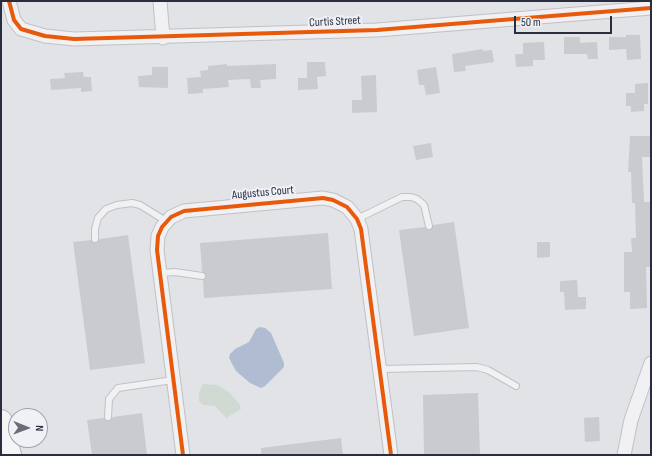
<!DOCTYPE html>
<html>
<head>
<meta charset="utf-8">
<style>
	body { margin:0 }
	#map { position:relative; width:652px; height:456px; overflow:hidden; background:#e1e3e7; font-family:"Sofia Sans Condensed",sans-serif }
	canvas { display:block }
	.frame { position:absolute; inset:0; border:2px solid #282e40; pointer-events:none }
	.north { position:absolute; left:8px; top:408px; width:40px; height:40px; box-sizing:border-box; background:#eff1f6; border:1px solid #9fa3ad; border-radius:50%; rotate:91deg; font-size:11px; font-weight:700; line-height:16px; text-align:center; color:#282e40 }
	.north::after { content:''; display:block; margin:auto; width:14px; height:18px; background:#696d7a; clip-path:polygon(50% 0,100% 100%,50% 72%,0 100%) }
	.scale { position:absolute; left:514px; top:16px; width:98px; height:18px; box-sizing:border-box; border:2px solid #282e40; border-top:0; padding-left:5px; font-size:12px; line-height:14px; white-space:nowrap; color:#282e40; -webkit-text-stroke:3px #eff1f6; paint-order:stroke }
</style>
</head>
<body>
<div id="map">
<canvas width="652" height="456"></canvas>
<div class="frame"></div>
<div class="north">N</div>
<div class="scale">50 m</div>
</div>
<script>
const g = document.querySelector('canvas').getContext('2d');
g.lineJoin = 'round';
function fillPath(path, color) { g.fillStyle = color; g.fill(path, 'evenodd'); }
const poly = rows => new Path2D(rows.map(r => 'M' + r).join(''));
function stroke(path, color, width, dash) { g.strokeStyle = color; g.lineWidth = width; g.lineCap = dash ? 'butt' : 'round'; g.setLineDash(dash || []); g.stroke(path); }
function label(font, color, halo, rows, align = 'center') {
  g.font = font + ' "Sofia Sans Condensed",sans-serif'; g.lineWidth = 4; g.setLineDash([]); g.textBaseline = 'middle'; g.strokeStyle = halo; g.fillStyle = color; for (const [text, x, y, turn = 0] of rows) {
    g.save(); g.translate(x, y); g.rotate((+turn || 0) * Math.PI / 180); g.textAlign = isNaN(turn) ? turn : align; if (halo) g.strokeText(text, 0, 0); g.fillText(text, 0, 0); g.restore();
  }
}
fillPath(poly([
	[203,384,217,385,229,392,240,405,241,409,226,418,215,406,203,405,199,401,199,392]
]), '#d0dad2');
fillPath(poly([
	[260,327,265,328,271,333,284,363,284,367,265,386,261,388,250,383,236,371,229,358,230,354,235,349,249,342,256,329]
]), '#afbcd2');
fillPath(poly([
	[626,35,640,35,641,59,627,60,626,49,609,50,609,37,626,37],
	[564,37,580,37,580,43,597,42,598,59,588,59,587,54,564,54],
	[544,42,545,60,533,60,533,66,516,67,515,54,523,54,523,43],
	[483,49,483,51,492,50,494,62,465,66,466,71,454,72,452,54],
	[307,62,325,62,326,76,317,77,318,89,298,90,298,78,307,78],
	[227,64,227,66,276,64,276,79,260,80,261,88,251,88,250,79,228,80,229,87,203,89,203,93,188,94,187,78,201,77,200,71,208,70,208,66],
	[152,67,168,67,168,88,139,87,138,76,152,75],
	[436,67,440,93,426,95,424,85,419,85,417,70],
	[83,72,84,77,91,77,92,91,81,92,81,88,51,90,50,79,65,78,64,73],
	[376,75,377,112,352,113,352,100,362,100,361,76],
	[648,83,648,104,644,104,644,111,631,112,631,106,626,106,626,93,635,93,635,84],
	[630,136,650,136,650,157,642,157,644,202,651,202,651,267,646,267,647,308,630,309,630,292,624,292,624,252,632,252,631,238,636,238,635,203,632,203,631,172,628,172],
	[431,143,433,157,416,160,413,146],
	[454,222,469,328,414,336,399,230,425,227,430,230,433,225],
	[328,233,332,289,204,298,203,280,206,276,202,271,200,243],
	[128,235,145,363,90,370,73,242,91,240,95,243,100,239],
	[537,242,550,242,550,257,537,258],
	[577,280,578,297,586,297,586,309,565,310,564,292,560,292,560,281],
	[478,393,480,455,424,455,423,395],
	[142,413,147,455,92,455,87,420,104,418,108,421,113,417],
	[599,417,600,441,585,442,584,418],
	[341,438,343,455,261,455,261,448]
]), '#cacbcf');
const lane = poly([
	[357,219,402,197,411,197,417,199,424,205,429,226],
	[95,239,95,229,98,218,106,209,117,205,132,203,140,205,166,221],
	[160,273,175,272,202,276],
	[380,369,477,367,488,370,516,386],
	[108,417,109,399,118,388,173,380]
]);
const street = poly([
	[9,1,14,20,21,29,45,36,74,39,377,30,651,8],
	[160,1,163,38],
	[183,455,157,250,158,236,162,227,171,217,184,211,323,198,333,200,347,207,357,219,361,229,391,455],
	[624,455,631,420,651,363]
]);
const highway = poly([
	[1,421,10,455]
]);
stroke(lane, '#bfc1c5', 8);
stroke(street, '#bfc1c5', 15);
stroke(highway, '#b4b6bb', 24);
stroke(lane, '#f1f1f3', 6);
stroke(street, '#f1f1f3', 13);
stroke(highway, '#f5f5f6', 22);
stroke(poly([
	[9,1,14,20,21,29,45,36,74,39,377,30,651,8],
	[183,455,157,250,158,236,162,227,171,217,184,211,323,198,333,200,347,207,357,219,361,229,391,455]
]), '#e8590c', 4);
label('12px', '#282e40', '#eff1f6', [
	["Curtis Street",335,22,-3],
	["Augustus Court",263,193,-5]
]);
</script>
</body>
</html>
